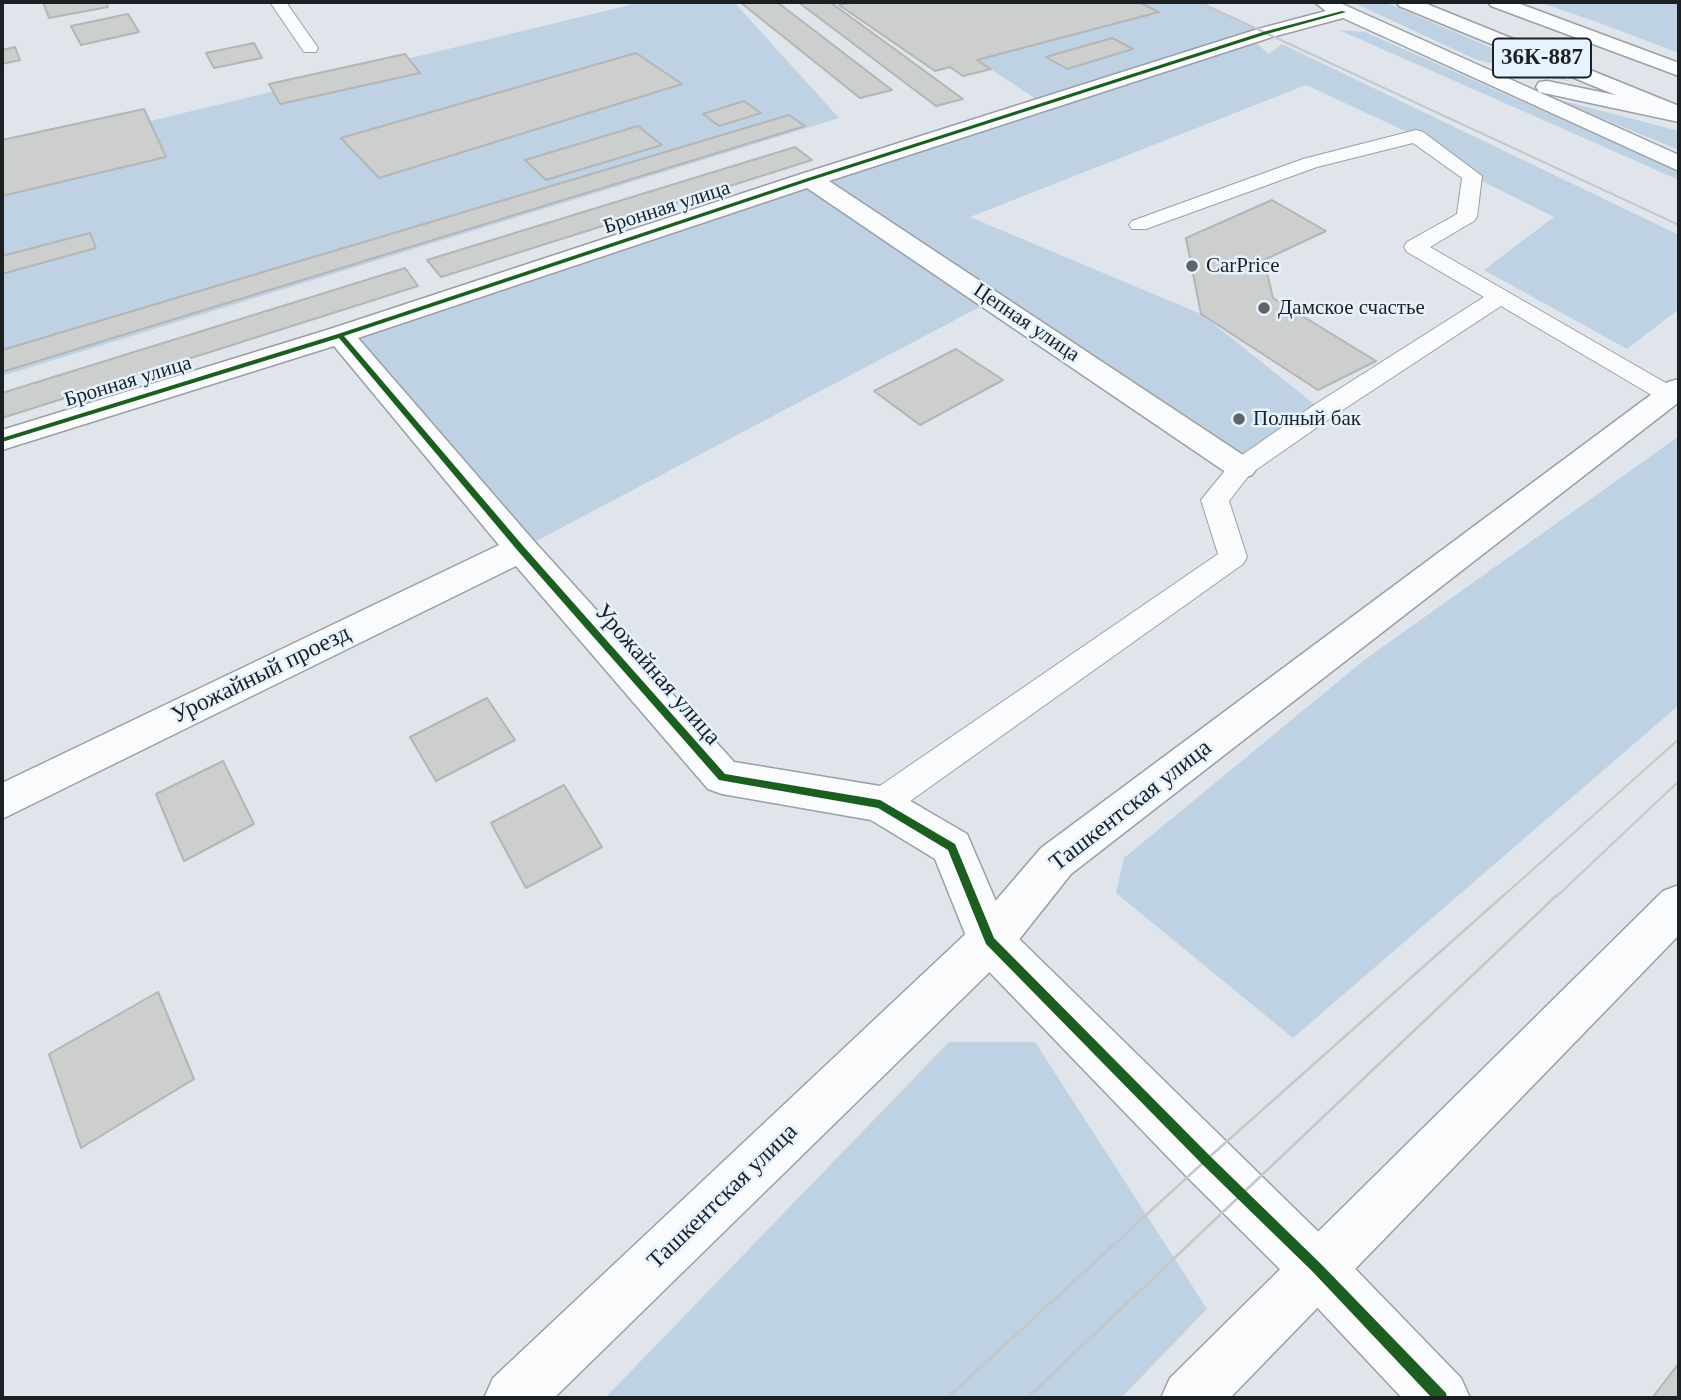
<!DOCTYPE html>
<html>
<head>
<meta charset="utf-8">
<style>
	body { margin:0 }
	#map { position:relative; width:1681px; height:1400px; overflow:hidden; background:#dfe5eb; font-family:Georgia,serif }
	canvas { display:block }
	.frame { position:absolute; inset:0; border:4px solid #1b2024; pointer-events:none }
</style>
</head>
<body>
<div id="map">
<canvas width="1681" height="1400"></canvas>
<div class="frame"></div>
</div>
<script>
const g = document.querySelector('canvas').getContext('2d');
g.lineJoin = 'round';
function fillPath(path, color) { g.fillStyle = color; g.fill(path, 'evenodd'); }
const poly = rows => new Path2D(rows.map(r => 'M' + r).join(''));
function stroke(path, color, width, dash) { g.strokeStyle = color; g.lineWidth = width; g.lineCap = dash ? 'butt' : 'round'; g.setLineDash(dash || []); g.stroke(path); }
function label(font, color, halo, rows, align = 'center') {
  g.font = font + ' Georgia,serif'; g.lineWidth = 5; g.setLineDash([]); g.textBaseline = 'middle'; g.strokeStyle = halo; g.fillStyle = color; for (const [text, x, y, turn = 0] of rows) {
    g.save(); g.translate(x, y); g.rotate((+turn || 0) * Math.PI / 180); g.textAlign = isNaN(turn) ? turn : align; if (halo) g.strokeText(text, 0, 0); g.fillText(text, 0, 0); g.restore();
  }
}
fillPath(poly([
	[642,2,734,2,839,118,2,376,2,157],
	[1138,2,1199,2,1265,33,1250,38,1269,54,1282,44,1679,235,1679,309,1627,349,1484,270,1554,217,1472,176,1416,136,1306,85,970,217,1201,314,1323,411,1241,468,991,301,521,549,340,335,1042,103,977,60,1157,11],
	[1352,2,1384,2,1572,82,1477,60],
	[1538,2,1679,2,1679,53,1597,22],
	[1339,30,1365,32,1679,171,1679,180],
	[1552,98,1679,131,1679,150],
	[1679,436,1679,705,1293,1038,1116,893,1124,858,1363,661],
	[949,1042,1035,1042,1207,1309,1121,1398,605,1398]
]), '#bed2e4');
const building = poly([
	[43,2,106,2,108,7,49,18,43,2],
	[740,2,777,2,892,90,860,98,740,2],
	[798,2,830,2,963,99,936,106,798,2],
	[855,2,1139,2,1159,12,977,60,991,69,963,76,950,67,935,71,839,5,855,2],
	[128,14,139,32,81,45,71,26,128,14],
	[1112,38,1133,49,1067,69,1046,57,1112,38],
	[254,43,262,58,214,68,206,53,254,43],
	[15,47,20,60,2,64,2,50,15,47],
	[636,53,682,84,379,178,341,138,636,53],
	[405,54,420,73,280,104,269,84,405,54],
	[744,101,761,113,719,126,703,114,744,101],
	[144,109,166,157,2,196,2,140,144,109],
	[789,115,805,126,2,372,2,350,789,115],
	[638,126,662,145,546,180,525,160,638,126],
	[795,147,812,160,441,277,427,260,795,147],
	[1272,200,1326,231,1264,260,1273,298,1376,361,1318,390,1201,314,1186,238,1272,200],
	[90,233,96,248,2,274,2,256,90,233],
	[405,268,418,286,2,418,2,393,405,268],
	[956,349,1003,380,920,425,874,391,956,349],
	[487,698,515,740,436,781,410,737,487,698],
	[223,761,254,824,184,861,156,794,223,761],
	[564,785,602,847,526,888,491,823,564,785],
	[158,992,194,1079,81,1148,49,1054,158,992],
	[1679,1363,1679,1398,1652,1398,1679,1363]
]);
fillPath(building, '#cdcece');
stroke(building, '#b4b5b6', 2);
const service = poly([
	[270,2,286,2,318,48,316,52,304,52,270,2],
	[1416,130,1423,132,1482,176,1477,217,1474,221,1430,247,1678,390,1678,400,1669,403,1660,400,1501,306,1332,417,1250,474,1229,501,1247,557,1243,564,892,814,880,818,868,814,863,804,868,794,1218,554,1201,500,1232,462,1314,405,1484,297,1407,252,1404,247,1407,242,1457,214,1462,178,1413,143,1317,167,1146,229,1132,229,1129,225,1132,221,1303,159,1416,130]
]);
const minor = poly([
	[1314,2,1338,2,1679,155,1679,171,1343,18,1272,37,829,181,1252,461,1257,468,1252,475,1241,479,1230,475,807,188,358,338,533,540,734,762,880,786,895,792,967,834,1007,927,1336,1249,1461,1378,1470,1398,1402,1398,1298,1287,1188,1178,974,956,935,859,871,820,722,794,708,789,516,566,2,819,2,783,499,545,334,346,2,450,2,430,330,329,801,174,1258,29,1326,11,1314,2],
	[1547,81,1679,108,1679,122,1539,92,1536,87,1539,82,1547,81]
]);
const secondary = poly([
	[1679,379,1679,402,1071,874,1006,956,554,1398,484,1398,493,1378,974,926,1041,848,1668,382,1679,379],
	[1679,885,1679,935,1230,1398,1161,1398,1170,1378,1663,891,1679,885]
]);
const primary = poly([
	[1396,2,1422,2,1679,106,1679,121,1399,6,1396,2],
	[1488,2,1515,2,1679,63,1679,76,1491,6,1488,2]
]);
stroke(service, '#9a9fa4', 2);
stroke(minor, '#9a9fa4', 3);
stroke(secondary, '#9a9fa4', 3);
stroke(primary, '#9a9fa4', 3);
fillPath(service, '#fafbfc');
fillPath(minor, '#fafbfc');
fillPath(secondary, '#fafbfc');
fillPath(primary, '#fafbfc');
stroke(poly([
	[1199,2,1679,225],
	[1502,897,1679,739],
	[1556,897,1679,781]
]), '#c6c7c8', 2);
stroke(poly([
	[947,1398,1206,1160,1504,895],
	[1027,1398,1557,895]
]), '#c6c7c8', 2.5);
fillPath(poly([
	[1342,11,1346,12,1267,34,812,180,344,336,524,547,725,774,880,800,955,844,994,938,1210,1156,1321,1264,1446,1393,1447,1398,1432,1398,1313,1272,1202,1164,986,944,948,850,878,808,719,780,518,551,339,338,2,442,2,438,338,334,808,178,1263,32,1342,11]
]), '#1b5e20');
for (const [x, y, r, color] of [
	[1192,266,7,"#60656a"],
	[1264,308,7,"#60656a"],
	[1239,419,7,"#60656a"]
]) { const dot = new Path2D(); dot.arc(x, y, r, 0, 2 * Math.PI); g.fillStyle = color; g.fill(dot); stroke(dot, '#e6f3fe', 2.5); }
label('21px', '#1b2024', '#e6f3fe', [
	["Бронная улица",667,208,-18],
	["Цепная улица",1026,323,34],
	["Бронная улица",128,382,-17]
]);
label('21px', '#1b2024', '#e6f3fe', [
	["CarPrice",1206,266],
	["Дамское счастье",1278,308],
	["Полный бак",1253,419]
], 'left');
for (const [x, y, w] of [
	[1542,58,98]
]) { const box = new Path2D(); box.roundRect(x - w / 2, y - 19.5, w, 39, 5); g.fillStyle = '#e6f3fe'; g.fill(box); stroke(box, '#1b2024', 2); }
label('bold 23px', '#1b2024', null, [
	["36К-887",1542,58]
]);
label('24px', '#1b2024', '#e6f3fe', [
	["Урожайный проезд",261,675,-26],
	["Урожайная улица",657,675,49],
	["Ташкентская улица",1131,806,-38],
	["Ташкентская улица",723,1197,-44]
]);
</script>
</body>
</html>
